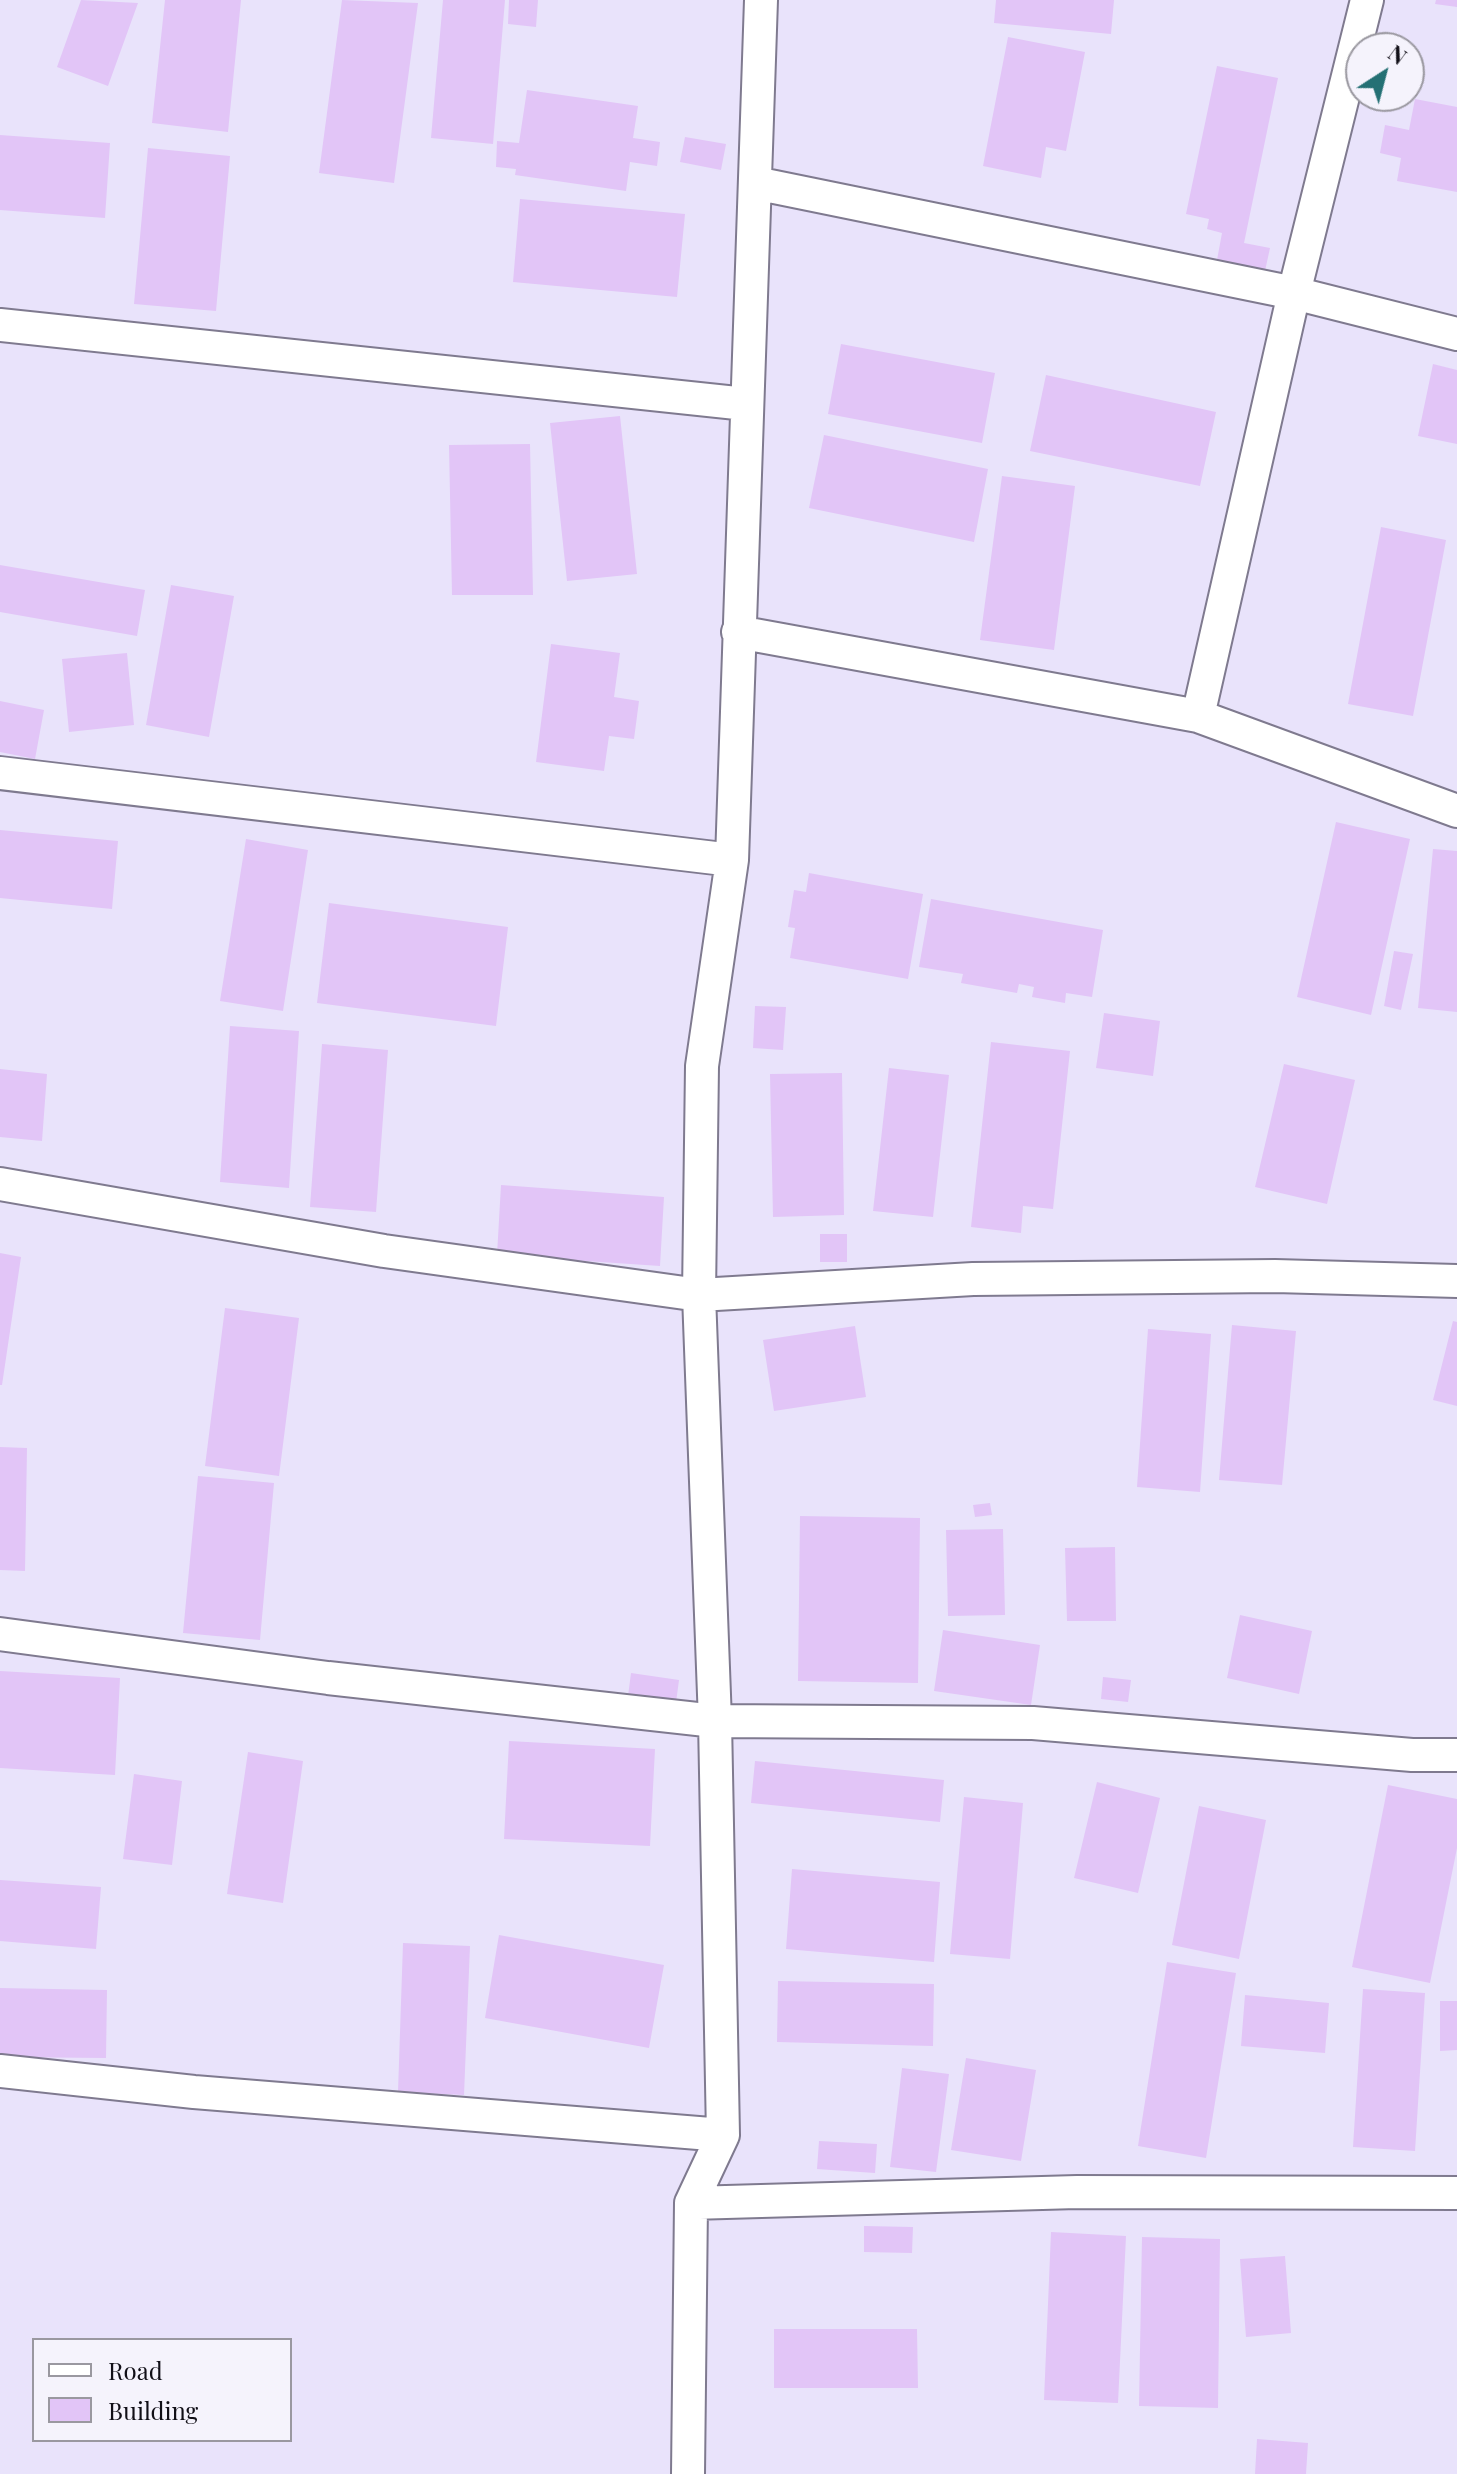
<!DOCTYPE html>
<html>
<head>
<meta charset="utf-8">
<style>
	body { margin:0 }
	#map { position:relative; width:1457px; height:2474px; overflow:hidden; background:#e9e3fb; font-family:"Playfair Display",serif }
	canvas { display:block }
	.legend { position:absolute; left:32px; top:2338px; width:260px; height:104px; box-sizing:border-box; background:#f5f3fc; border:2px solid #9a98a0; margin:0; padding:10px 14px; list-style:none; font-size:24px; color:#110f17 }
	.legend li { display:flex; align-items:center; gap:16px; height:40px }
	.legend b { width:40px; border:2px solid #9a98a0 }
	.north { position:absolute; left:1345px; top:32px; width:80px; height:80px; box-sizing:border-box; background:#f5f3fc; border:2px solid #9a98a0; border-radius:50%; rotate:36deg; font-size:22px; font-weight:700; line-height:32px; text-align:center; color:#110f17 }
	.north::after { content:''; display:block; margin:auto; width:28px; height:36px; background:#247074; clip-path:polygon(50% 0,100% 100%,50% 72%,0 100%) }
</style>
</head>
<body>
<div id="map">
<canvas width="1457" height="2474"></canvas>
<ul class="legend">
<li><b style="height:10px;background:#fff"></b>Road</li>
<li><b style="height:22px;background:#e2c5f7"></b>Building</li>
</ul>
<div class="north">N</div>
</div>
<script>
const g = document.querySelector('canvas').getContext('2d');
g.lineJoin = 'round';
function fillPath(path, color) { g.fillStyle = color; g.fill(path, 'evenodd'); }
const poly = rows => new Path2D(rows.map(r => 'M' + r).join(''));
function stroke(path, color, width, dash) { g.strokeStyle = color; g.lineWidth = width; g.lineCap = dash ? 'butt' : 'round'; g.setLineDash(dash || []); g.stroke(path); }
fillPath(poly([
	[81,0,138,3,108,86,57,67],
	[165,0,241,0,228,132,152,123],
	[342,0,418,3,394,183,319,173],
	[443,0,505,0,493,144,431,138],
	[509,0,538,0,536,27,508,24],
	[996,0,1114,0,1111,34,994,23],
	[1436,0,1457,0,1457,7,1435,4],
	[1008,37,1085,52,1066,151,1046,147,1041,178,983,166],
	[1217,66,1278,78,1244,243,1270,248,1265,271,1217,260,1222,233,1207,229,1209,219,1186,214],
	[527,90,638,106,633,138,660,142,657,166,630,162,626,191,515,175,516,169,496,167,497,141,519,143],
	[1415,99,1457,107,1457,192,1397,181,1401,158,1380,153,1385,125,1409,130],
	[0,135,110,143,105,218,0,210],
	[685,137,726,144,721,170,680,162],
	[148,148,230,156,216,311,134,304],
	[520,199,685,214,677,297,513,282],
	[841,344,995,373,982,443,828,414],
	[1433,364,1457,370,1457,444,1418,436],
	[1046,375,1216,412,1200,486,1030,451],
	[620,416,637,574,567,581,550,423],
	[824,435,988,469,974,542,809,508],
	[530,444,533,595,452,595,449,445],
	[1002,476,1075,486,1054,650,980,640],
	[1381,527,1446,540,1413,716,1348,704],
	[0,565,145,590,137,636,0,612],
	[171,585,234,596,209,737,146,725],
	[551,644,620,653,614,697,639,701,634,739,609,736,604,771,536,762],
	[127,653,134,725,69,732,62,659],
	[0,701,44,710,35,759,0,752],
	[1336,822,1410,839,1371,1015,1297,997],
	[0,830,118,841,112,909,0,898],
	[246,839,308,850,283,1011,220,1001],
	[1433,849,1457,851,1457,1012,1418,1008],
	[809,873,923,894,908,979,790,958,795,928,788,927,794,890,806,892],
	[931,899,1103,930,1092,997,1066,993,1065,1003,1032,997,1034,987,1019,984,1017,993,961,983,963,974,919,967],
	[329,903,508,927,496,1026,317,1003],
	[1394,951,1413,954,1401,1010,1384,1006],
	[755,1006,786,1007,783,1050,753,1048],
	[1104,1013,1160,1021,1153,1076,1096,1068],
	[230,1026,299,1031,289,1188,220,1182],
	[991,1042,1070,1051,1053,1209,1023,1206,1021,1233,971,1227],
	[322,1044,388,1050,376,1212,310,1207],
	[1284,1064,1355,1080,1327,1204,1255,1187],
	[889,1068,949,1075,933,1217,873,1211],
	[0,1069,47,1074,42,1141,0,1137],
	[842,1073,844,1215,773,1217,770,1074],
	[501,1185,664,1197,660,1266,497,1255],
	[820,1234,847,1234,847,1262,820,1262],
	[0,1253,21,1257,2,1385,0,1385],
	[225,1308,299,1318,279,1476,205,1466],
	[1453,1321,1457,1322,1457,1406,1433,1400],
	[1232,1325,1296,1331,1282,1485,1219,1480],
	[855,1326,866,1397,774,1411,763,1340],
	[1148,1329,1211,1334,1200,1492,1137,1487],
	[0,1447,27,1448,25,1571,0,1570],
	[198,1476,274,1483,260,1640,183,1633],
	[990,1503,992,1515,975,1517,973,1505],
	[800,1516,920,1518,918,1683,798,1681],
	[1003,1529,1005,1615,948,1616,946,1530],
	[1115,1547,1116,1621,1067,1621,1065,1548],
	[1240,1615,1312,1631,1299,1694,1227,1678],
	[943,1630,1040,1645,1031,1705,934,1691],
	[0,1671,120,1678,115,1775,0,1768],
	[631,1673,679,1680,675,1710,627,1704],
	[1103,1677,1131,1680,1128,1702,1101,1699],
	[509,1741,655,1749,650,1846,504,1839],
	[248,1752,303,1761,283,1903,227,1894],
	[755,1761,944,1780,940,1822,751,1803],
	[134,1774,182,1781,172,1865,123,1859],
	[1097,1782,1160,1798,1138,1893,1074,1878],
	[1388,1785,1457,1799,1457,1848,1430,1983,1352,1967],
	[964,1797,1023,1803,1010,1959,950,1954],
	[1199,1806,1266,1820,1239,1959,1172,1945],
	[792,1869,940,1882,934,1962,786,1949],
	[0,1880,101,1887,96,1949,0,1941],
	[499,1935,664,1965,649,2048,485,2018],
	[403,1943,470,1946,464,2095,398,2092],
	[1167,1962,1236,1973,1206,2158,1138,2146],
	[778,1981,934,1984,933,2046,777,2042],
	[0,1988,107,1990,106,2058,0,2057],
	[1363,1989,1425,1993,1415,2151,1353,2147],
	[1245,1995,1329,2003,1325,2053,1241,2046],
	[1440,2001,1457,2001,1457,2050,1440,2051],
	[966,2058,1036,2070,1021,2161,951,2150],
	[902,2068,949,2074,936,2172,890,2167],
	[819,2141,877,2144,875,2173,817,2169],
	[864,2226,913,2227,912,2253,864,2252],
	[1051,2232,1126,2236,1118,2403,1044,2400],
	[1142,2237,1220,2239,1218,2408,1139,2406],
	[1285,2256,1291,2333,1246,2337,1240,2259],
	[774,2329,917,2329,918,2388,774,2388],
	[1257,2439,1308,2443,1306,2474,1255,2474]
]), '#e2c5f7');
const minor = poly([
	[755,183,1294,293,1457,334],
	[0,325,746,404],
	[738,632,1198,716,1294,293,1367,0],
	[1198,716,1457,811],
	[0,773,732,860],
	[0,1184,384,1251,699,1295,973,1279,1275,1276,1457,1281],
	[0,1634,328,1678,715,1721,1033,1723,1412,1755,1457,1755],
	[0,2071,194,2092,723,2135],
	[691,2203,1077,2192,1457,2193],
	[688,2474,691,2203,723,2135,715,1721,699,1295,702,1066,732,860,761,0]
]);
stroke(minor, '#7f7a8f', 36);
stroke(minor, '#fff', 32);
</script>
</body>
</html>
